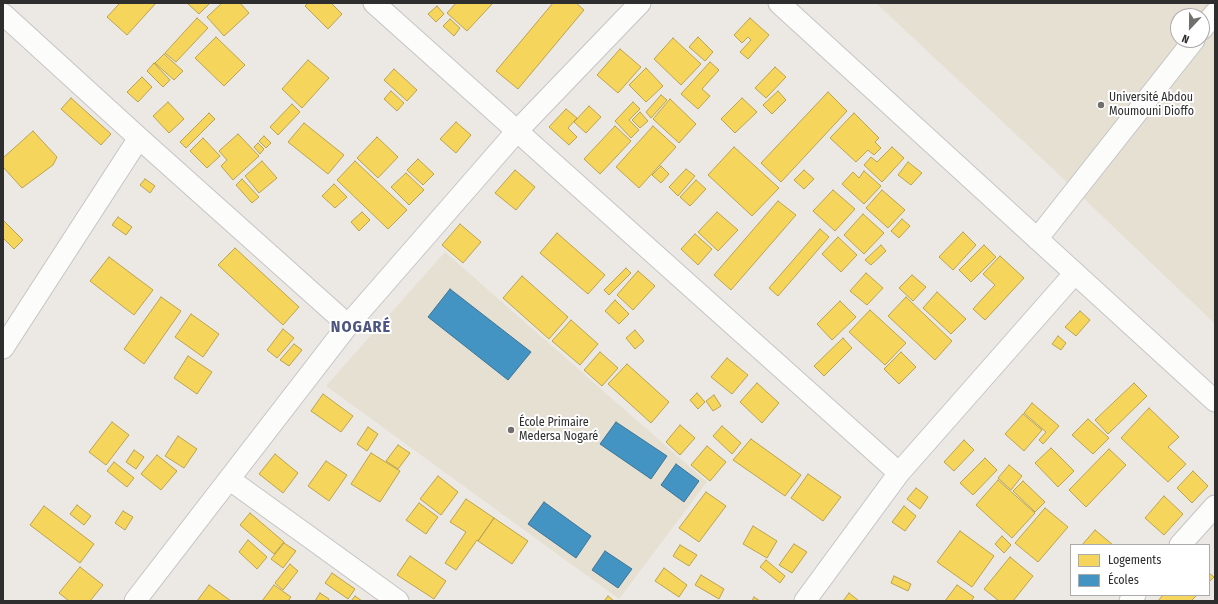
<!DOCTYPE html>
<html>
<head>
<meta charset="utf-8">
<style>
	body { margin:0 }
	#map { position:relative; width:1218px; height:604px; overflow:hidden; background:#ece8e4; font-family:"Fira Sans Condensed",sans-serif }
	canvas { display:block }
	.frame { position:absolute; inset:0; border:4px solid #2e2e2e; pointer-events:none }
	.legend { position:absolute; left:1070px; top:544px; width:140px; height:52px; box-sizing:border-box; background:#fff; border:1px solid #ababab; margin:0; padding:5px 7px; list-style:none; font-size:12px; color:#2e2e2e }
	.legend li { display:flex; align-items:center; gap:8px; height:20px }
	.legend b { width:20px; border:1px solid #ababab }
	.north { position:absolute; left:1170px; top:8px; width:40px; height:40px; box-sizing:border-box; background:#fff; border:1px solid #ababab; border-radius:50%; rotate:202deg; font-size:11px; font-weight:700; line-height:16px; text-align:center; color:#2e2e2e }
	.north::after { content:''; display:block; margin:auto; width:14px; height:18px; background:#706f6e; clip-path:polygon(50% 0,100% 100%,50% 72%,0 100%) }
</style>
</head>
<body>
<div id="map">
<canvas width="1218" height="604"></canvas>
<div class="frame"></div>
<ul class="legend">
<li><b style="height:11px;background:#f6d55c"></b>Logements</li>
<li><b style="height:11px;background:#4393c3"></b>Écoles</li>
</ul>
<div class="north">N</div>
</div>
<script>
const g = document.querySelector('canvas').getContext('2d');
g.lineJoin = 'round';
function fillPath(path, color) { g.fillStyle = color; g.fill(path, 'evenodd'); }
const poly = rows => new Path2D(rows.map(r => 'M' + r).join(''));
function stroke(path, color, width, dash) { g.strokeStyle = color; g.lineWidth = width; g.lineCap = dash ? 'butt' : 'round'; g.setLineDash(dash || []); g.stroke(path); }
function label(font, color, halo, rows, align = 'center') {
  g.font = font + ' "Fira Sans Condensed",sans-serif'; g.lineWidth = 4; g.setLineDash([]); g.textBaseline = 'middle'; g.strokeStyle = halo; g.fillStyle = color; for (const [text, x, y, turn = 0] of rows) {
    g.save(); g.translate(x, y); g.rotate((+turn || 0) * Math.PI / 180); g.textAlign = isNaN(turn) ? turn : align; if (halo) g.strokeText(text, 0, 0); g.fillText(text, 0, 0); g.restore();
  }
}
fillPath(poly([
	[876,3,1215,3,1215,324,1054,170],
	[1178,16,1202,16,1202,40,1178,40],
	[445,252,707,482,619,599,326,386]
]), '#e6e0d3');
const homes = poly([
	[120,3,156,3,127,35,107,17,120,3],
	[187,3,210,3,199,14,187,3],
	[222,3,240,3,249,13,224,36,207,17,222,3],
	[308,3,331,3,342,14,328,29,305,6,308,3],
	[456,3,493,3,467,31,447,13,456,3],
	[553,3,576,3,584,10,518,89,496,71,553,3],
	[437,6,444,14,436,22,428,14,437,6],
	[197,18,208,28,176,62,165,53,197,18],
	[750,18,769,35,748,59,740,52,751,40,748,37,742,43,734,35,750,18],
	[450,19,460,28,454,36,443,26,450,19],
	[216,37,245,65,224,86,195,58,216,37],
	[698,37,713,52,705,61,689,47,698,37],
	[673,38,701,64,681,85,654,59,673,38],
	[620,49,641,67,618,93,597,75,620,49],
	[164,54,183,71,174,80,155,63,164,54],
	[308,60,329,78,302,108,282,89,308,60],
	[710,62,719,70,702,89,710,96,698,109,681,94,710,62],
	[154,63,170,80,163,87,147,71,154,63],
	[775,67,786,77,766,98,755,88,775,67],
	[646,68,663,86,646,102,629,85,646,68],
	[394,69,417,90,407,101,384,80,394,69],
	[142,77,152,87,138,102,127,92,142,77],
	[391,91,404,103,397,111,384,99,391,91],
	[778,91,786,100,772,114,763,105,778,91],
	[828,92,847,111,781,182,761,163,828,92],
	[661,95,667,100,651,118,646,112,661,95],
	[71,98,111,134,101,145,61,109,71,98],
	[742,98,757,112,735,133,721,119,742,98],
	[670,99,696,124,679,143,653,119,670,99],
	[168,102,184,119,169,133,153,116,168,102],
	[633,102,640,109,629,120,639,130,631,138,615,121,633,102],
	[292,104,300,112,278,135,270,127,292,104],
	[589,106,601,117,586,133,574,122,589,106],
	[566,109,577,118,568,128,577,137,569,145,549,127,566,109],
	[640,112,648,121,640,128,632,120,640,112],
	[209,113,215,119,186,148,180,142,209,113],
	[854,113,879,138,875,142,881,148,874,155,868,150,856,162,830,138,854,113],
	[456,122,471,135,456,153,440,139,456,122],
	[304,123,344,155,328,174,288,142,304,123],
	[615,126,631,141,600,174,584,159,615,126],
	[653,126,676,147,639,188,616,167,653,126],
	[33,131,57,157,53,165,22,188,3,167,3,158,33,131],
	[238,134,259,156,233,180,221,166,227,160,219,151,238,134],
	[264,136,271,143,266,148,259,141,264,136],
	[377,137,398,157,378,178,357,158,377,137],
	[203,138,220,156,207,168,190,151,203,138],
	[258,143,264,149,260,154,254,147,258,143],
	[734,147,779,188,752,216,708,175,734,147],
	[892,147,904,158,882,182,864,165,871,157,877,162,892,147],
	[418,159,434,174,423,185,407,170,418,159],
	[262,161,277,178,259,193,245,176,262,161],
	[355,161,407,210,388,229,337,180,355,161],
	[908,162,922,173,911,185,898,175,908,162],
	[661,166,669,174,661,183,652,175,661,166],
	[686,169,695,176,678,196,669,187,686,169],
	[515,170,535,187,516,210,495,193,515,170],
	[804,170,814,179,804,189,794,180,804,170],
	[864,171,881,186,864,204,842,184,853,172,859,178,864,171],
	[406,173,424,190,409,205,391,187,406,173],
	[145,179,155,186,150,193,140,185,145,179],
	[242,179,259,197,252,203,236,185,242,179],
	[696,180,706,189,690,206,680,197,696,180],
	[334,184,347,197,335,208,322,196,334,184],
	[833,190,855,209,835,231,813,211,833,190],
	[882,190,905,210,888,228,866,208,882,190],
	[778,201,796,215,731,290,714,275,778,201],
	[362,212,370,220,359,231,351,222,362,212],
	[717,212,738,230,718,251,698,232,717,212],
	[863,214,884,233,864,254,844,235,863,214],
	[118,217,132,227,126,235,112,225,118,217],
	[902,219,910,226,899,238,891,231,902,219],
	[3,220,23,240,14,249,3,238,3,220],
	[460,224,481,242,463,263,442,245,460,224],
	[820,229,829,237,778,296,769,288,820,229],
	[963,232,976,245,953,270,939,257,963,232],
	[557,233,605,275,588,294,540,253,557,233],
	[695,234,712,249,698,265,681,249,695,234],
	[838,237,857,255,841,272,822,254,838,237],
	[881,245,886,251,871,265,865,260,881,245],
	[984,245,996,257,971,282,959,270,984,245],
	[235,248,299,307,283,325,218,265,235,248],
	[1000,256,1024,278,985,320,973,309,995,285,983,274,1000,256],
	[109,257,153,290,134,315,90,281,109,257],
	[626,268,631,273,609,295,604,290,626,268],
	[638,271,655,286,633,310,617,295,638,271],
	[866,273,883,288,867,305,850,291,866,273],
	[912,275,926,287,913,301,899,288,912,275],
	[522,276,568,317,549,339,503,298,522,276],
	[937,292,966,319,951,334,923,308,937,292],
	[161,297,181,311,144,364,124,349,161,297],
	[906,297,952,341,935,360,888,316,906,297],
	[615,300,629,314,619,324,605,311,615,300],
	[840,301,856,317,832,340,817,324,840,301],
	[870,310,906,343,885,365,849,332,870,310],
	[1080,311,1090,320,1076,336,1065,327,1080,311],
	[191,314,219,334,203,357,175,337,191,314],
	[571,320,598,344,580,365,552,341,571,320],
	[283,329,294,338,277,358,267,350,283,329],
	[635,330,644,341,635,349,626,338,635,330],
	[1058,336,1066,343,1061,350,1052,344,1058,336],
	[843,338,852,348,824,376,814,366,843,338],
	[294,344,302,350,289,366,280,360,294,344],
	[600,352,618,368,602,386,584,370,600,352],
	[901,352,916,367,899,384,884,369,901,352],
	[188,356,212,372,197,394,174,378,188,356],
	[727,358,748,375,732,394,711,377,727,358],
	[627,364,669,402,651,423,608,384,627,364],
	[757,383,779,403,762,423,740,402,757,383],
	[1134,383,1147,396,1108,434,1095,420,1134,383],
	[697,393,705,402,698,409,690,400,697,393],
	[323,394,353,416,341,432,311,411,323,394],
	[714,395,721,406,713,411,706,401,714,395],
	[1032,403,1059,426,1043,444,1039,440,1046,432,1024,413,1032,403],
	[1149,408,1179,437,1168,447,1186,464,1168,482,1121,438,1149,408],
	[1023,414,1042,430,1024,451,1005,434,1023,414],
	[1088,419,1109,438,1093,454,1072,435,1088,419],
	[112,422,129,435,106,465,89,452,112,422],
	[680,425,695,438,680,455,666,442,680,425],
	[722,426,741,443,732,454,713,436,722,426],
	[368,427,378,434,367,451,357,444,368,427],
	[178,436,197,449,184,468,165,456,178,436],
	[751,439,801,475,785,496,733,460,751,439],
	[964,440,974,450,954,471,944,462,964,440],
	[398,445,410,453,398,469,386,461,398,445],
	[707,446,726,462,710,481,691,465,707,446],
	[1051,448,1074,471,1058,487,1035,463,1051,448],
	[1109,449,1126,465,1086,507,1069,490,1109,449],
	[134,450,144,457,136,469,126,462,134,450],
	[371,453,400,471,380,502,351,484,371,453],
	[275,454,298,473,283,493,259,474,275,454],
	[157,455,177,471,161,490,141,474,157,455],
	[985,458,997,470,973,495,960,483,985,458],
	[326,461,347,475,329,501,308,486,326,461],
	[114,462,134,478,127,487,107,471,114,462],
	[1009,465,1022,476,1011,490,998,478,1009,465],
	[1193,471,1208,486,1192,503,1177,488,1193,471],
	[808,474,841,497,823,521,791,498,808,474],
	[438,476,458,492,441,515,420,499,438,476],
	[998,480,1035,513,1012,538,976,505,998,480],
	[1023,481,1045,502,1035,512,1013,491,1023,481],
	[916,488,928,497,920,509,907,499,916,488],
	[706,492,726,506,699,542,679,528,706,492],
	[1164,496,1183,514,1164,535,1145,518,1164,496],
	[466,499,494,518,478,541,477,540,456,570,445,563,466,532,450,522,466,499],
	[419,503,438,517,426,534,406,520,419,503],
	[77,505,91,516,84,525,70,514,77,505],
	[44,506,94,544,80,563,30,525,44,506],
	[904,506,916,516,905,531,892,522,904,506],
	[1045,508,1068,527,1038,562,1015,543,1045,508],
	[123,511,133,517,125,530,115,523,123,511],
	[250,513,284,542,274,554,240,525,250,513],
	[494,518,528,541,512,564,478,541,494,518],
	[753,526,777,541,767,558,743,544,753,526],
	[1095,530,1113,545,1082,545,1095,530],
	[960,531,994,556,972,587,937,562,960,531],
	[1002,536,1011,545,1004,553,995,544,1002,536],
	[248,540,267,557,257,569,239,552,248,540],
	[284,543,296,551,283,568,271,559,284,543],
	[794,544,807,552,792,573,779,565,794,544],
	[680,545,697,555,689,566,673,556,680,545],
	[410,556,446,581,434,599,397,575,410,556],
	[1010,557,1033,576,1013,601,999,601,984,589,1010,557],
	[766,560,785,576,780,583,760,567,766,560],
	[290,564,298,571,283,590,275,583,290,564],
	[80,567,103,585,90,601,69,601,59,593,80,567],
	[664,568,687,585,679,597,655,581,664,568],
	[332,573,355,589,348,599,325,583,332,573],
	[1209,573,1214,577,1209,582,1209,573],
	[701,575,724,589,719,599,695,585,701,575],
	[894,576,911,584,908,591,891,583,894,576],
	[209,585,231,601,197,601,209,585],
	[274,585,291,597,288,601,262,601,274,585],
	[957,585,974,597,971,601,945,601,957,585],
	[320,593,329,599,328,601,315,601,320,593],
	[849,593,859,601,843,601,849,593],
	[1163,595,1197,595,1191,601,1158,601,1163,595],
	[355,596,362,601,351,601,355,596],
	[608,596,614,601,604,601,608,596],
	[754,597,760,601,752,601,754,597]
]);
fillPath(homes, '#f6d55c');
stroke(homes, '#baa34e', 1);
const schools = poly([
	[450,289,531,352,508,380,428,317,450,289],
	[616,422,667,456,651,479,600,444,616,422],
	[676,464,699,481,684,502,661,485,676,464],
	[544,502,591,536,576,558,528,524,544,502],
	[605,551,632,569,618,588,592,570,605,551]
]);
fillPath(schools, '#4393c3');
stroke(schools, '#3d7596', 1);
const street = poly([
	[374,3,899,473],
	[779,3,1215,401],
	[3,14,139,138,348,325],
	[1202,29,1215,13],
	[1037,239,1194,40],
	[3,348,139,138],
	[229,479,398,601],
	[1180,545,1215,506],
	[135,601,348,325,517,131,640,3],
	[805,601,899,473,1075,273],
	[1130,601,1135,595]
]);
stroke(street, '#c5c4c5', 23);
stroke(street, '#fcfcfb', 21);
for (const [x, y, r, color] of [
	[1101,105,4,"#706f6e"],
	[511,430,4,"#706f6e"]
]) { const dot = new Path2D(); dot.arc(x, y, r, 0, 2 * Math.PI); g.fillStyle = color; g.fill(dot); stroke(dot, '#fff', 1.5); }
label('12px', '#2e2e2e', '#fff', [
	["Université Abdou",1109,98],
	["Moumouni Dioffo",1109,112],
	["École Primaire",519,423],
	["Medersa Nogaré",519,437]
], 'left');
g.letterSpacing = '1px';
label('bold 16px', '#4d5680', '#fff', [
	["NOGARÉ",361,328]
]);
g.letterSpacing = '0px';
</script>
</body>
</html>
